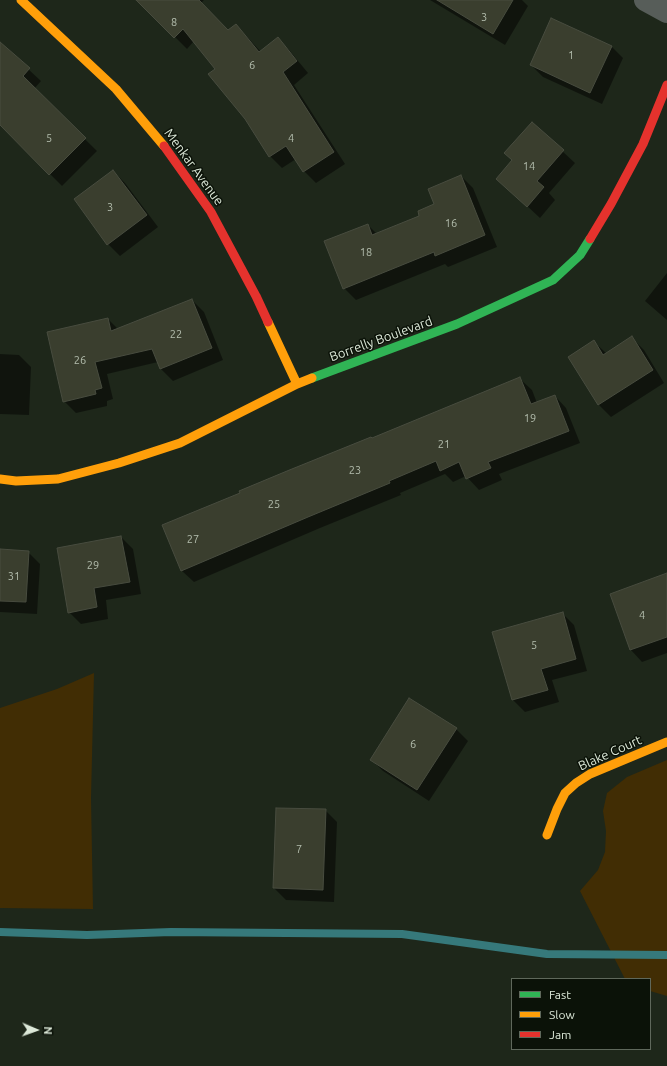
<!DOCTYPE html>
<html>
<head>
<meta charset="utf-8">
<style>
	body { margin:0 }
	#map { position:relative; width:667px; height:1066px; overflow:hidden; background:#1e271a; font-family:Ubuntu,sans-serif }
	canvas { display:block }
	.legend { position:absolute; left:511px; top:978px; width:140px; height:72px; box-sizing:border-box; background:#0b1208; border:1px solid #5f685b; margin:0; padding:5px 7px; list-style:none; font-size:12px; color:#dce8d8 }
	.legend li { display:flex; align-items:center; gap:8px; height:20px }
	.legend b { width:20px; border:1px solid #5f685b }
	.north { position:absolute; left:16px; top:1010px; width:40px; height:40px; -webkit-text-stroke:3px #0b1208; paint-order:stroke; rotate:92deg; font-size:11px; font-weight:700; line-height:16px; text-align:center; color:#dce8d8 }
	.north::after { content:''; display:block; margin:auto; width:14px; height:18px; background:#dce8d8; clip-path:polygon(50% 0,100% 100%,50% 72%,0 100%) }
</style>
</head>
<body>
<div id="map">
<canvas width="667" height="1066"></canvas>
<ul class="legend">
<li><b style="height:5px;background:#30b455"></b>Fast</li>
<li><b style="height:5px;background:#ff9f0a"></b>Slow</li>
<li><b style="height:5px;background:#e5322d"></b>Jam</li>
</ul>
<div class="north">N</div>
</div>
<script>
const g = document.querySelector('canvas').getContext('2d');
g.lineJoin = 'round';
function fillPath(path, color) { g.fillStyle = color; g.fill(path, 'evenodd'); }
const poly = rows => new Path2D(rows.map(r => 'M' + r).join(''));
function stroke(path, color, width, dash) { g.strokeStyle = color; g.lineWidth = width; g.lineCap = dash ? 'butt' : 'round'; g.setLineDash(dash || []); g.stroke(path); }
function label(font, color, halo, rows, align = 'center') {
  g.font = font + ' Ubuntu,sans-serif'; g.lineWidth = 3; g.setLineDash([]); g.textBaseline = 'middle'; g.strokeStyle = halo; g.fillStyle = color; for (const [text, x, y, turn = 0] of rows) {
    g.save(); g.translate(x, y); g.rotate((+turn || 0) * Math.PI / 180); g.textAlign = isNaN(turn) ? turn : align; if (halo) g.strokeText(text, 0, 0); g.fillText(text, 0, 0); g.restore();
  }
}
fillPath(poly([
	[94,673,91,798,93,909,0,908,0,708,57,689],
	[667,760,667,996,650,991,650,979,625,979,580,891,598,870,605,852,606,831,603,811,607,793,627,777]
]), '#412d04');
fillPath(poly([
	[138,0,204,0,201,3,228,32,236,25,261,52,278,39,289,50,308,73,294,85,345,164,316,183,304,171,296,159,282,168,270,156,245,118,216,69,194,41,187,49],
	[430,0,522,0,528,6,505,45],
	[0,43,41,81,34,89,97,151,62,186,14,138,0,116],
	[611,46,623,58,602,104,543,77,531,65],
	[532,123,575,163,549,193,555,200,540,218,498,179,513,161],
	[113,171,125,183,158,227,120,256,108,244],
	[461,176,473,188,497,247,448,267,445,264,356,300,344,288,368,225,377,234,421,217,435,205],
	[667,273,667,320,645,301],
	[192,300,204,312,223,360,173,381,161,369,158,362,107,374,113,399,107,401,107,406,76,413,64,401,108,319,118,329],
	[632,338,644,350,664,383,611,417,599,405,569,357,594,342,606,353],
	[0,354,19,355,31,367,29,415,0,414],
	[520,379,532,390,537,403,555,396,566,408,580,443,499,474,502,480,479,490,466,476,453,482,445,474,400,493,401,495,320,528,194,582,182,571,372,439],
	[121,537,133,549,141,594,106,600,108,619,81,624,69,612],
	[0,550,28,552,40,564,37,614,0,612],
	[667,574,667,653,642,662,631,650,611,594],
	[562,613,574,625,587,671,552,680,559,702,525,712,513,700,494,633],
	[456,729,468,741,429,801,383,771,371,759],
	[277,809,325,810,337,822,334,902,286,900,274,888]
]), '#0007');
stroke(poly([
	[0,932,87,935,171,932,402,934,547,954,667,955]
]), '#36797b', 8);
const building = poly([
	[136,0,199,0,228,30,236,24,259,52,278,37,297,61,283,72,334,152,303,172,286,146,269,157,245,119,208,74,215,69,183,29,174,38,136,0],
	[437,0,513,0,493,34,437,0],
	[551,18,612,46,590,93,530,65,551,18],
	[0,42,30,68,23,76,86,138,49,175,0,125,0,42],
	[532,122,564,150,537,181,544,187,527,207,496,179,512,160,504,153,532,122],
	[113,170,147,215,107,245,74,199,113,170],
	[461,175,485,235,435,256,434,252,343,289,324,241,368,224,372,235,419,216,418,211,434,204,428,189,461,175],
	[192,299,212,348,160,369,152,349,95,362,102,388,95,390,96,394,63,402,47,332,108,318,111,331,192,299],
	[632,336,653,370,598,405,568,357,594,340,603,355,632,336],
	[520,377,531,404,555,395,569,431,488,462,491,468,466,479,459,462,440,471,436,461,389,481,390,483,308,517,181,571,162,525,240,493,239,491,287,471,371,437,372,438,520,377],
	[121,536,130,582,94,588,97,607,68,613,57,548,121,536],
	[0,549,29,551,26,602,0,601,0,549],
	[667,573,667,637,630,650,610,594,667,573],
	[563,612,576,659,541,669,548,690,512,700,492,632,563,612],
	[409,698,457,728,417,790,370,760,409,698],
	[276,808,326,809,323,890,273,888,276,808]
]);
fillPath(building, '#3a3e2e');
stroke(building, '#484c3f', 1);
stroke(poly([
	[645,0,667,12]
]), '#575d59', 22);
stroke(poly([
	[312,378,457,324,553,280,580,255,590,239]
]), '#30b455', 9);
stroke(poly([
	[21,0,116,89,164,146],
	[268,322,297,384],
	[0,479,16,481,58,479,119,463,180,443,297,384,312,378],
	[547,835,557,809,565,793,576,783,590,774,667,742]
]), '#ff9f0a', 9);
stroke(poly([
	[164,146,211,212,256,296,268,322],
	[590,239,611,204,643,144,667,85]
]), '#e5322d', 9);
label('11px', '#b4beae', null, [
	["3",484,17],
	["8",174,22],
	["1",571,55],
	["6",252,65],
	["5",49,138],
	["4",291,138],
	["14",529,166],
	["3",110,207],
	["16",451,223],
	["18",366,252],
	["22",176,334],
	["26",80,360],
	["19",530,418],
	["21",444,444],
	["23",355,470],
	["25",274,504],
	["27",193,539],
	["29",93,565],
	["31",14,576],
	["4",642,615],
	["5",534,645],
	["6",413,744],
	["7",299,849]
]);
label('13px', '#dce8d8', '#0b1208', [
	["Menkar Avenue",194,167,54],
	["Borrelly Boulevard",381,339,-20],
	["Blake Court",610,753,-24]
]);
</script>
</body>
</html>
